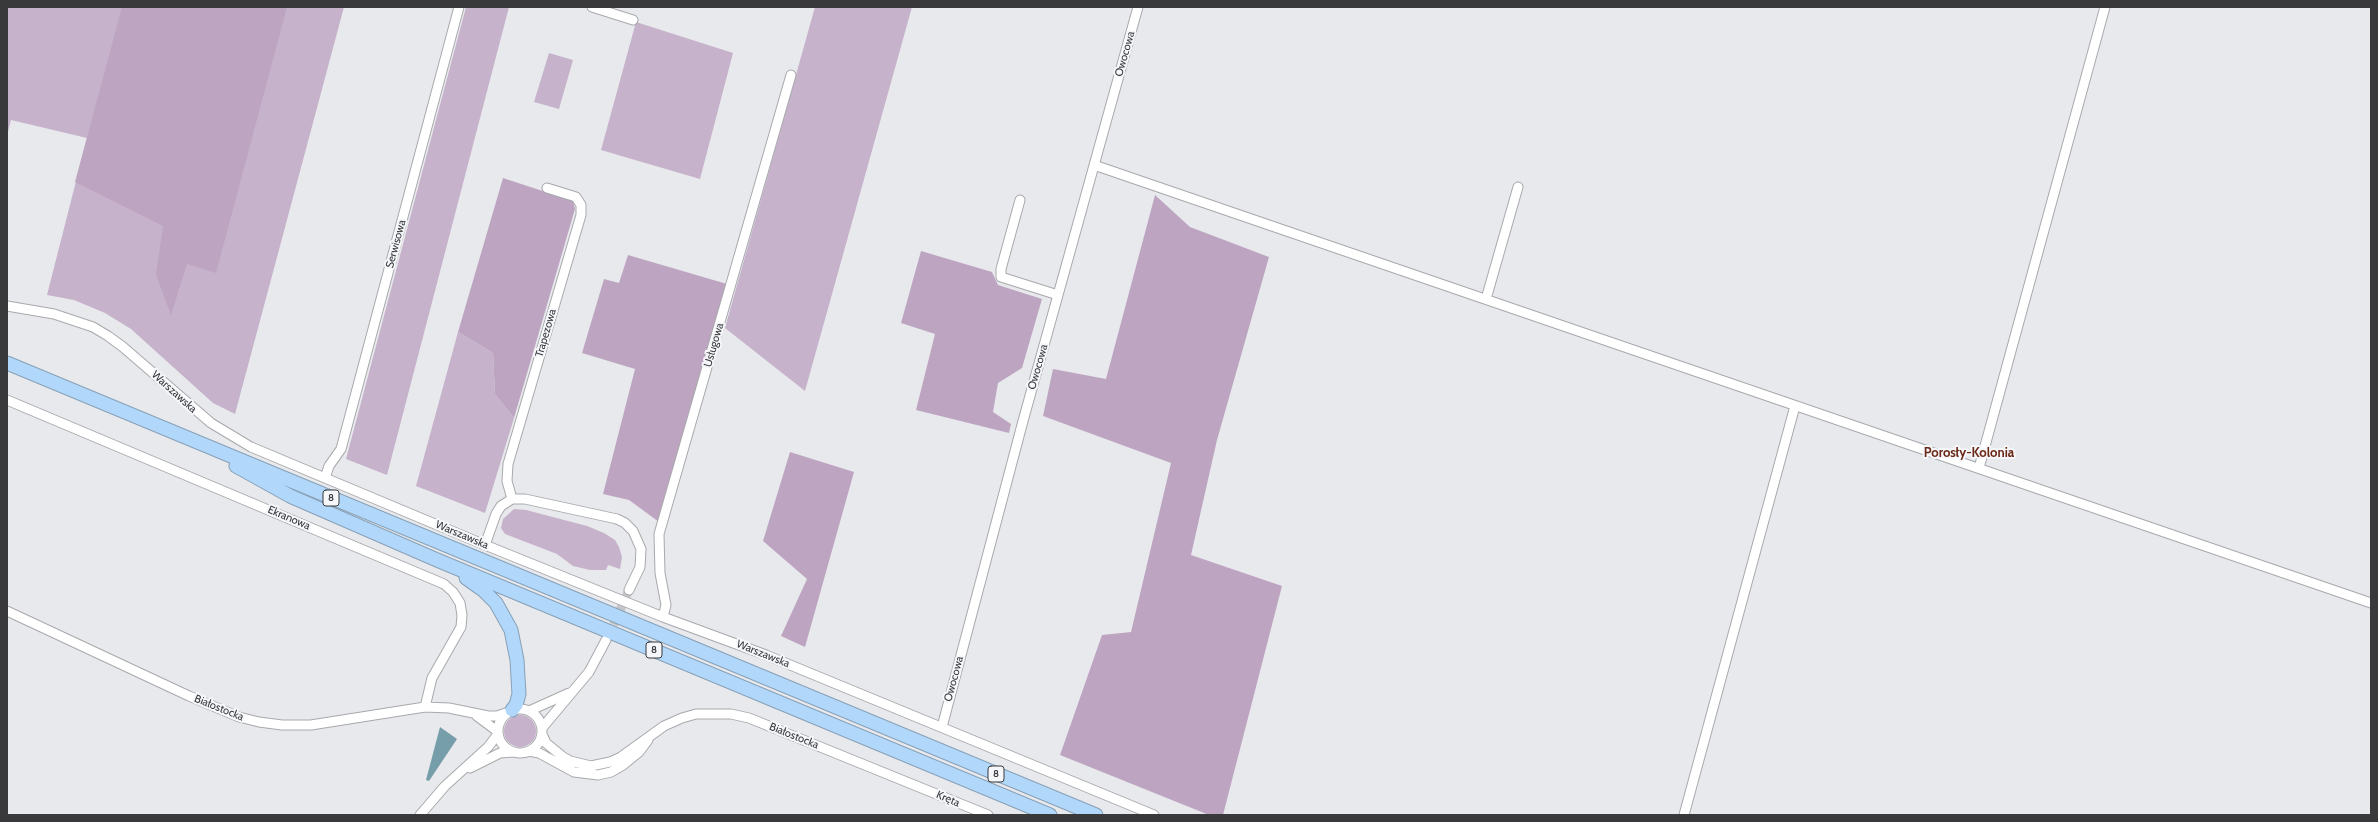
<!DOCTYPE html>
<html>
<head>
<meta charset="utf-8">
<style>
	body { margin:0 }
	#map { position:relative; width:2378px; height:822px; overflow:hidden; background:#e8e9ed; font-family:Cabin,sans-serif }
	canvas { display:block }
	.frame { position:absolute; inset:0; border:8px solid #39393b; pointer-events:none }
</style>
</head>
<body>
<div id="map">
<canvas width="2378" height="822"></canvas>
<div class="frame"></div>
</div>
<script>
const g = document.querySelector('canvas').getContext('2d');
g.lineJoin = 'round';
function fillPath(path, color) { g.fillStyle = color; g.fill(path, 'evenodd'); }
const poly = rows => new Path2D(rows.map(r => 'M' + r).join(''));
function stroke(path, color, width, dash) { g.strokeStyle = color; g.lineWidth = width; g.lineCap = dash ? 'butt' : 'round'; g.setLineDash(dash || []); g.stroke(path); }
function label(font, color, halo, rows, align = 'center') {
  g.font = font + ' Cabin,sans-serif'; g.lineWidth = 4; g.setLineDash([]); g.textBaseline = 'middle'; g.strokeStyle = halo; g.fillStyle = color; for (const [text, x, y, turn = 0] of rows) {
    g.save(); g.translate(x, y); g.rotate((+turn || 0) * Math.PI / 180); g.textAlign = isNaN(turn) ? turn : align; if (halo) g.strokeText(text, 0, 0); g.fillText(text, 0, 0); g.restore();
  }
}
fillPath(poly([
	[7,7,344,7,235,414,213,403,131,329,105,313,74,300,47,295,87,138,11,120,7,136],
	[466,7,509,7,387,475,346,459],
	[815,7,912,7,805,391,725,328],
	[636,22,733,53,700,179,601,150],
	[549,53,573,60,559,109,534,102],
	[458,332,493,353,495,394,514,418,485,513,416,486],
	[514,509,526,510,587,526,604,533,615,540,619,547,622,557,620,569,608,565,606,570,590,570,573,566,557,554,505,534,501,528,503,519],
	'504 731a16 16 0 1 1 32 0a16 16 0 1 1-32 0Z'
]), '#c6b2ca');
fillPath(poly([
	[122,7,287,7,216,273,187,264,171,315,156,275,163,226,75,182],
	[503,178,573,201,575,209,514,418,495,394,493,353,458,332],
	[1155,195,1190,227,1269,257,1217,440,1191,555,1282,586,1223,815,1209,815,1060,755,1102,635,1131,632,1171,463,1043,416,1053,369,1106,379],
	[921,251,992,272,998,285,1042,299,1022,368,998,383,993,412,1011,424,1009,433,916,410,935,334,901,323],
	[628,255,727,284,659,522,629,500,603,494,635,369,582,353,604,279,619,283],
	[790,452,854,472,805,647,781,636,807,579,763,541]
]), '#bda5c1');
fillPath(poly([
	[440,727,457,739,429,781,426,780]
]), '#769daa');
stroke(poly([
	[608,637,629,590]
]), '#c5c6c9', 9, [9, 4.5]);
const minor = poly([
	[592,7,633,20],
	[1094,165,2371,603],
	[1020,200,1001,269,1001,277,1058,295],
	[1486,299,1518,187],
	[7,306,54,314,93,327,108,336,123,347,211,423,251,447,485,545,663,617,766,655,1154,815],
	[7,400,444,584,453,592,460,603,462,615,461,627,432,678,425,707],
	[1979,468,2105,7],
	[325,478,329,466,341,449,459,7],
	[512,499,507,481,508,464,581,215,581,205,576,197,547,188],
	[485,545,496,514,501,506,512,499,525,499,617,519,625,523,633,531,641,549,640,567,629,590],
	[7,611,189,696,239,717,259,722,282,725,311,725,425,707,449,708,488,716,497,716,506,713],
	[663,617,666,605,660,573,659,534,791,75],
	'498 731a22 22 0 1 1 44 0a22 22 0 1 1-44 0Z',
	[529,711,569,693],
	[477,716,497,731],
	[942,727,1023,421,1138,7],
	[542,728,589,672,606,640],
	[542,734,546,743,563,757,570,761,591,766,610,762,621,757,664,726,682,718,696,714,731,714,749,718,988,815],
	[529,751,539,753,574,772,598,775,611,772,623,765,639,752,648,740],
	[470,768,500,753,513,752],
	[420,815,445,786,488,747,498,734],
	[1684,815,1795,406]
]);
const highway = poly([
	[7,363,1096,815],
	[236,466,290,496,437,560,1050,815],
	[466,578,483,590,496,603,511,630,517,660,519,694,516,705,512,710]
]);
stroke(minor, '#a8a9ac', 11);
stroke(highway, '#87a0b7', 15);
stroke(minor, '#fff', 9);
stroke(highway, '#b1d8fa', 13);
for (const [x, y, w] of [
	[331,498,16],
	[654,650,16],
	[996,774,16]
]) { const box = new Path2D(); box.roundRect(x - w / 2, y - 8, w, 16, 3); g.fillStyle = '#f5f7fa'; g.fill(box); stroke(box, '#39393b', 1); }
label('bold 10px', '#39393b', null, [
	["8",331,498],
	["8",654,650],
	["8",996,774]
]);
label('11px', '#39393b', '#f5f7fa', [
	["Owocowa",1125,54,-74],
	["Serwisowa",396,244,-75],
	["Trapezowa",546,333,-74],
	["Usługowa",714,345,-74],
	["Owocowa",1038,367,-74],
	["Warszawska",174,392,42],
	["Ekranowa",289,518,23],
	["Warszawska",462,535,23],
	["Warszawska",763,654,22],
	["Owocowa",954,679,-75],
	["Białostocka",219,708,22],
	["Białostocka",794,736,22],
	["Kręta",948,799,23]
]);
label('bold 13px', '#6b2916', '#f5f7fa', [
	["Porosły-Kolonia",1969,453]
]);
</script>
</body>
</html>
